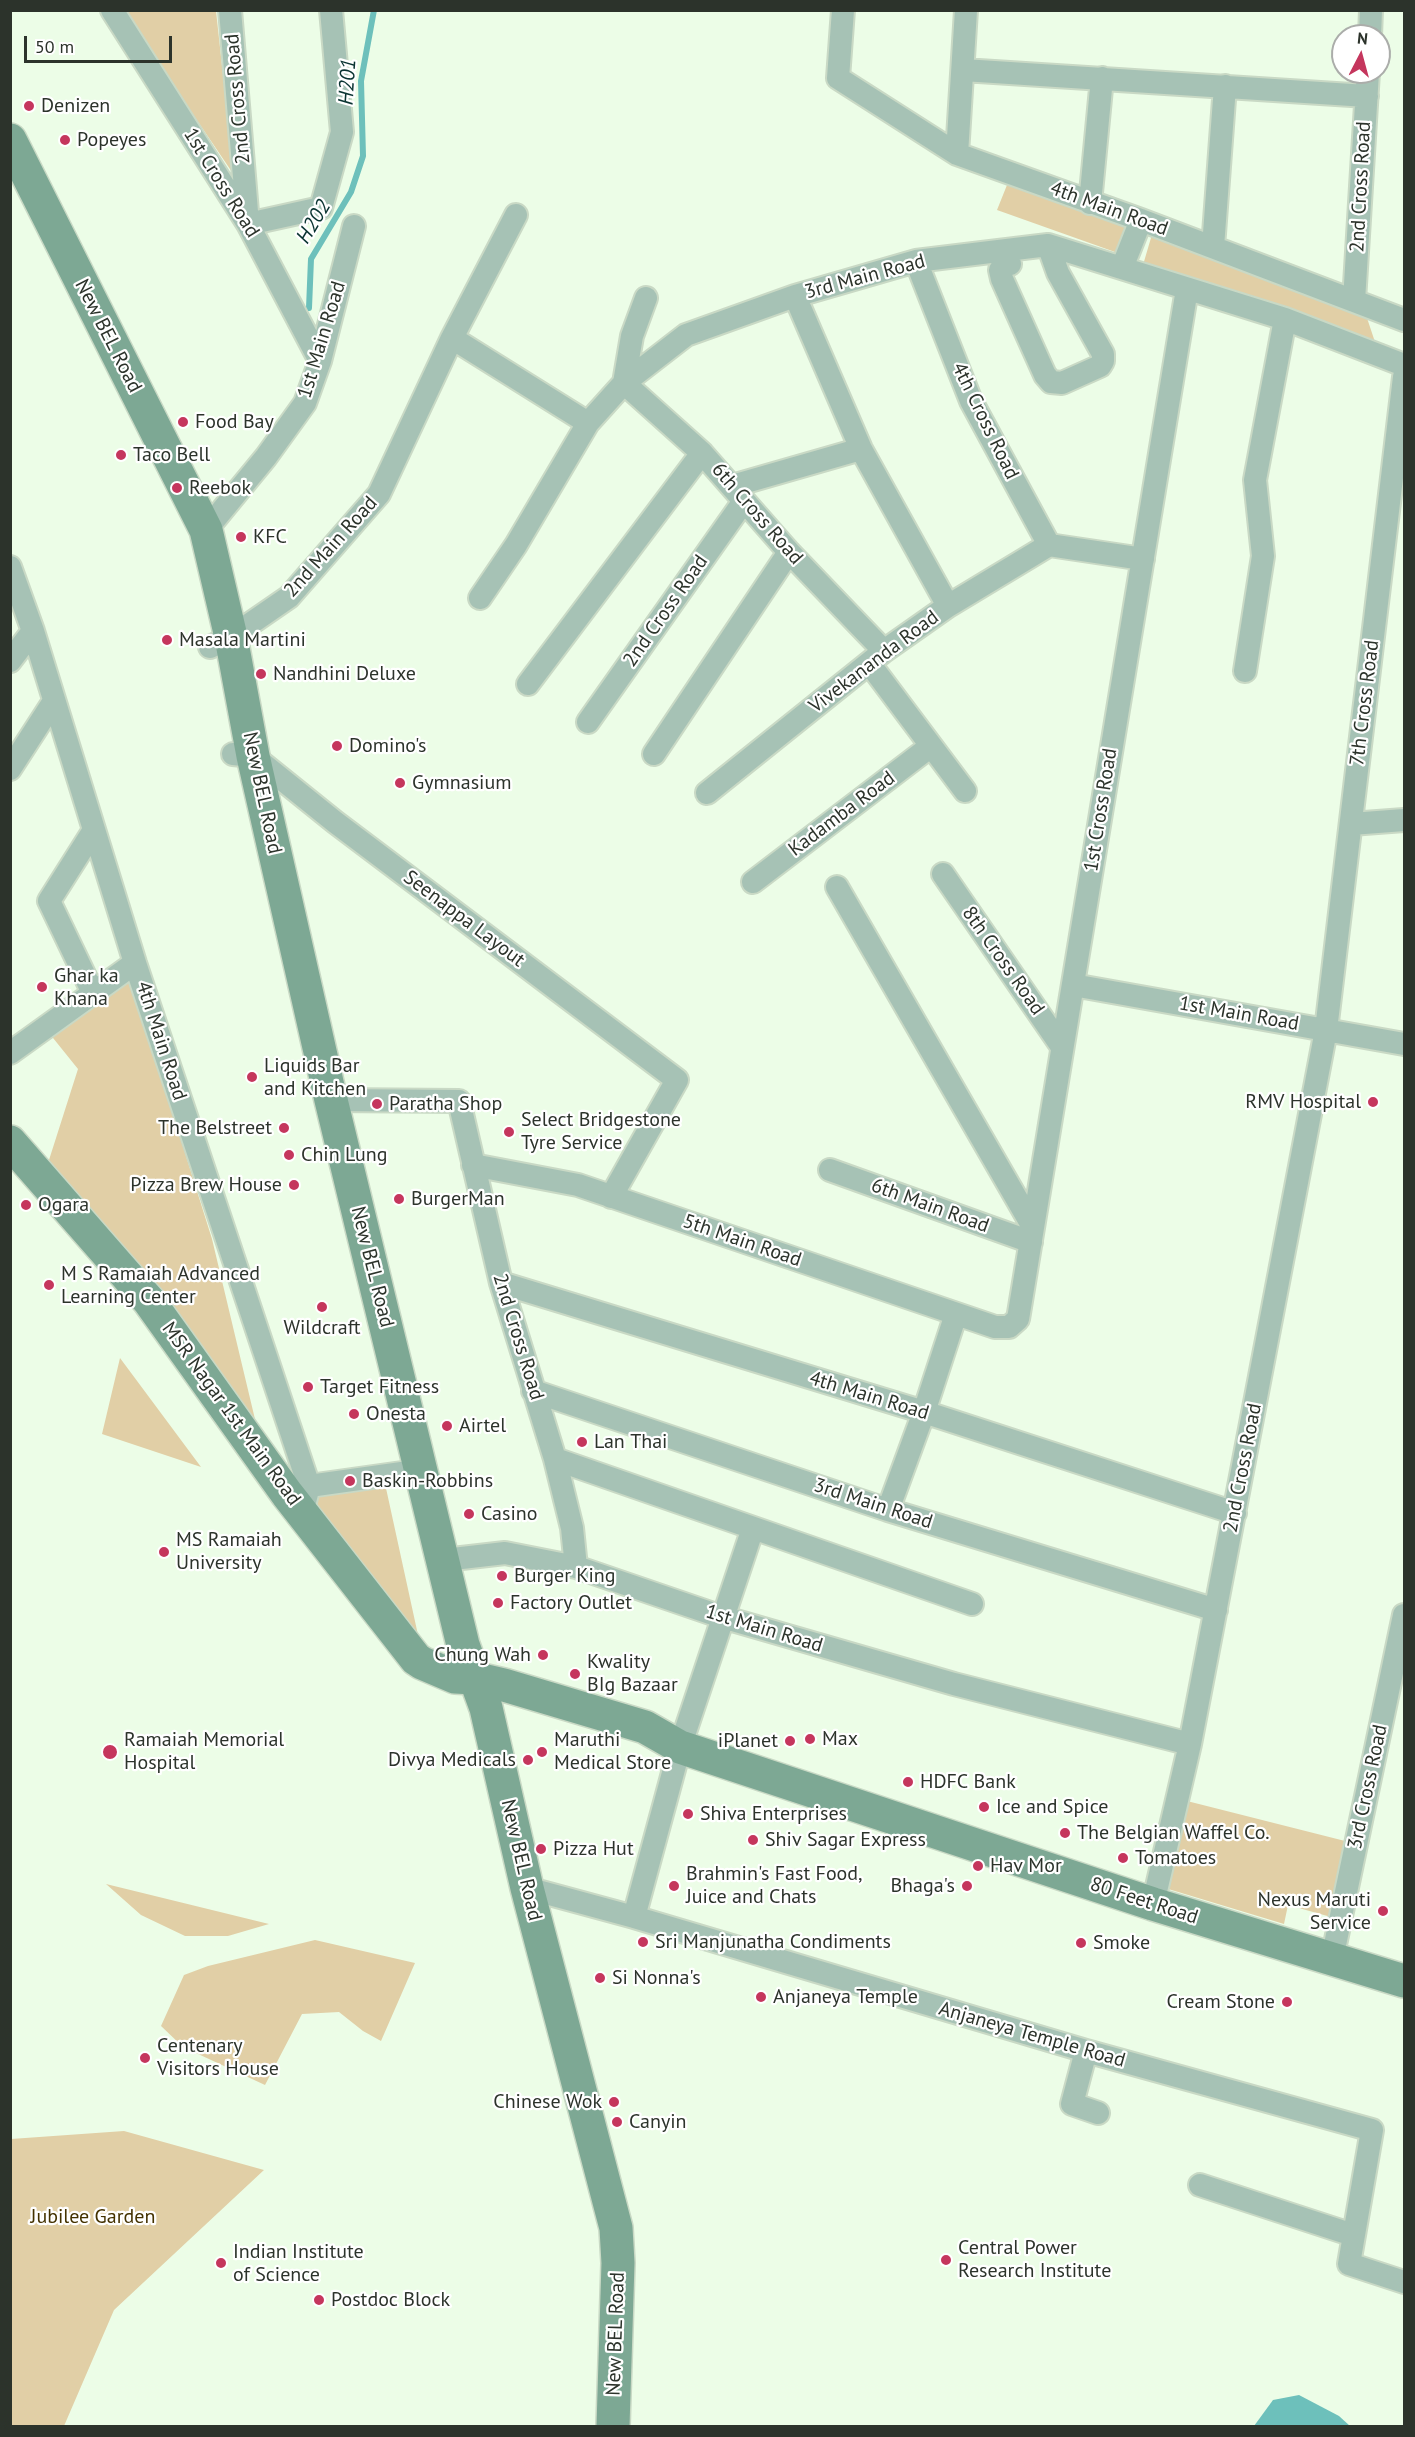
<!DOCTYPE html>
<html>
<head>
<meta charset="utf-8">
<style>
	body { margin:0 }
	#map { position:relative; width:1415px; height:2437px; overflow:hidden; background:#ecfde7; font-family:"PT Sans",sans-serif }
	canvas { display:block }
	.frame { position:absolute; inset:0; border:12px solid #2c332b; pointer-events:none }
	.north { position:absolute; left:1331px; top:24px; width:60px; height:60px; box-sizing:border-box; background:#fff; border:2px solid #abadaa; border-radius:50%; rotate:6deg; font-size:16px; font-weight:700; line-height:24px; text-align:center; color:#2c332b }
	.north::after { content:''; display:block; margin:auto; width:21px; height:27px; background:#c5365d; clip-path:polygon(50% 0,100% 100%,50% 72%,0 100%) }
	.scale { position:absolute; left:24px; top:36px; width:148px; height:27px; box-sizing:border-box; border:3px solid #2c332b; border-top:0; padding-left:8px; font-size:18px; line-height:21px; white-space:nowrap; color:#2c332b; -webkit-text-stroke:4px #fff; paint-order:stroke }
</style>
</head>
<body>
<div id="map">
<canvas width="1415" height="2437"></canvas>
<div class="frame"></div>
<div class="north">N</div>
<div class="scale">50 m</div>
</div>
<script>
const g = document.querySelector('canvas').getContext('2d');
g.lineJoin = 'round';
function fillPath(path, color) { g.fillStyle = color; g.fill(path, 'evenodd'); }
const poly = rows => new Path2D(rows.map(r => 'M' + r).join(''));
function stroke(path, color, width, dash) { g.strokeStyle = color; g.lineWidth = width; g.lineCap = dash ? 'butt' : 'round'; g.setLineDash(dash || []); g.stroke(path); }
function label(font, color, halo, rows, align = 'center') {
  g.font = font + ' "PT Sans",sans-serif'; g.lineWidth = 4.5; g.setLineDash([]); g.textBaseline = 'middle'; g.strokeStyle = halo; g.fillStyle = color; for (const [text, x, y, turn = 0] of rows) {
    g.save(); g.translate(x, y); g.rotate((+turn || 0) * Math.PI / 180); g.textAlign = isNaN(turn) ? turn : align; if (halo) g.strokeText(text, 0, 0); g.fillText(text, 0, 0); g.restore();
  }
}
fillPath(poly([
	[123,11,216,11,234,175],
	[1007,185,1129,227,1115,252,997,210],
	[1153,231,1365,312,1376,345,1143,265],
	[129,974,212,1239,259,1436,49,1160,78,1069,49,1033],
	[120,1358,201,1467,102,1434],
	[384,1479,418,1635,408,1633,310,1513,314,1492],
	[1187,1801,1349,1842,1331,1917,1288,1905,1284,1924,1165,1888],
	[106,1884,269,1924,228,1936,185,1936,141,1915],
	[315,1940,415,1963,381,2041,363,2031,339,2012,302,2014,265,2085,183,2047,161,2026,184,1975,208,1966],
	[124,2131,264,2170,114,2310,64,2426,11,2426,11,2139]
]), '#e1cfa6');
fillPath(poly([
	[1299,2395,1339,2416,1350,2426,1254,2426,1273,2400]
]), '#6dc0bb');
stroke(poly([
	[309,308,311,259,351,192,363,156,361,81,374,10]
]), '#6dc0bb', 6);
const street = poly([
	[112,10,248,224,320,361],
	[230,10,248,224,321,208,342,132,331,10],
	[843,10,838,78,957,154,1141,220,1404,320],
	[1370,36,1371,10],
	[963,70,1367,96],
	[957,154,966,10],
	[1090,203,1102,78],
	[1213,247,1225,86],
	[1007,250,1010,264,1004,265,1000,270,1002,279,1045,375,1051,382,1062,383,1100,366,1103,361,1103,354,1058,273,1048,245],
	[916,261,971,401,1049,545],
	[1122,268,1141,220],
	[795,296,861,449,948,606],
	[646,298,632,336,624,383,702,453,789,552,884,651],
	[1354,301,1368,72],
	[452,338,588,423],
	[732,486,861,449],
	[206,530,266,457,305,403,320,361,354,226],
	[1049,545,1143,559],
	[10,567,33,631,135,963,309,1486,302,1513],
	[480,598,516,545,588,423,624,383,686,335,795,296,916,261,1048,245,1285,319,1404,365],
	[210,647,231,637,289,597,379,494,452,338,516,215],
	[10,661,33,631],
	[869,663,965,791],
	[1245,671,1263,556,1255,480,1285,319],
	[528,684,702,453],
	[588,722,744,501],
	[233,754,253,756,335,822,677,1080,611,1197],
	[654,754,789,552],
	[10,769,54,701],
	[707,793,884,651,948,606,1049,545],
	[1351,824,1404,820],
	[943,874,1062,1047],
	[753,882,931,746],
	[837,887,1033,1227],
	[1073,985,1404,1044],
	[93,993,49,901,94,830],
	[10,1053,135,963],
	[331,1100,459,1101,501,1283,555,1459,572,1528,576,1567],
	[473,1165,578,1185,995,1327,1009,1327,1018,1319,1187,289],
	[830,1170,1031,1242],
	[501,1283,924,1412,1235,1513],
	[533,1391,888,1510,1216,1610],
	[555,1459,972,1604],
	[297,1490,309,1486,409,1472],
	[888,1510,924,1412,956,1314],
	[444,1560,505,1553,576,1567,722,1617,954,1684,1190,1744],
	[527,1888,634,1917,1086,2051,1372,2130,1349,2264,1404,2282],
	[1153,1904,1190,1744,1326,1030,1404,377],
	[634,1917,680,1747,753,1528],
	[1332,1959,1404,1615],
	[1086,2051,1072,2104,1098,2113],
	[1200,2185,1353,2235]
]);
const secondary = poly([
	[10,140,206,530,231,637,253,756,331,1100,463,1645,486,1708,527,1888,616,2228,618,2263,613,2426],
	[10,1142,149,1301,287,1494,416,1659,422,1663,455,1677,474,1678,504,1685,645,1727,680,1747,1153,1904,1404,1981]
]);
stroke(street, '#c9d9c5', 26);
stroke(secondary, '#c9d9c5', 36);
stroke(street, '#a6c2b5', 22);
stroke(secondary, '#7da894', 33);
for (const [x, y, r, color] of [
	[29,106,6,"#c5365d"],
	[65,140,6,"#c5365d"],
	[183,422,6,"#c5365d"],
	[121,455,6,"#c5365d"],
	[177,488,6,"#c5365d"],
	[241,537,6,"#c5365d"],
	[167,640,6,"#c5365d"],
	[261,674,6,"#c5365d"],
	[337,746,6,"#c5365d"],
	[400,783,6,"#c5365d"],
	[42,987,6,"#c5365d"],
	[252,1077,6,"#c5365d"],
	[1373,1102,6,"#c5365d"],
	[377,1104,6,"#c5365d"],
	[284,1128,6,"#c5365d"],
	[509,1132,6,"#c5365d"],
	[289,1155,6,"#c5365d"],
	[294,1185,6,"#c5365d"],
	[399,1199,6,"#c5365d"],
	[26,1205,6,"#c5365d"],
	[49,1285,6,"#c5365d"],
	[322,1307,6,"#c5365d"],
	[308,1387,6,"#c5365d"],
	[354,1414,6,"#c5365d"],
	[447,1426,6,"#c5365d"],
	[582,1442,6,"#c5365d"],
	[350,1481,6,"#c5365d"],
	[469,1514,6,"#c5365d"],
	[164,1552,6,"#c5365d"],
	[502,1576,6,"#c5365d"],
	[498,1603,6,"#c5365d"],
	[543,1655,6,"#c5365d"],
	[575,1674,6,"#c5365d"],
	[810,1739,6,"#c5365d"],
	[790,1741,6,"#c5365d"],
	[110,1752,8,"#c5365d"],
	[542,1752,6,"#c5365d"],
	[528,1760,6,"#c5365d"],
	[908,1782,6,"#c5365d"],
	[984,1807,6,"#c5365d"],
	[688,1814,6,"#c5365d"],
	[1065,1833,6,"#c5365d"],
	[753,1840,6,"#c5365d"],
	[541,1849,6,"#c5365d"],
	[1123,1858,6,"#c5365d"],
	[978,1866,6,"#c5365d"],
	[674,1886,6,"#c5365d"],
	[967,1886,6,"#c5365d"],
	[1383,1911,6,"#c5365d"],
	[643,1942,6,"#c5365d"],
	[1081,1943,6,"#c5365d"],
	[600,1978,6,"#c5365d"],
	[761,1997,6,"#c5365d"],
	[1287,2002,6,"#c5365d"],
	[145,2058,6,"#c5365d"],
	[614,2102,6,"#c5365d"],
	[617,2122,6,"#c5365d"],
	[946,2260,6,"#c5365d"],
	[221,2263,6,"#c5365d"],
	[319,2300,6,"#c5365d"]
]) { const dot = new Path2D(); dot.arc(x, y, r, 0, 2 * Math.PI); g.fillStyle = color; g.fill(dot); stroke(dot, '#fff', 2); }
label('20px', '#2c332b', '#fff', [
	["2nd Cross Road",238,99,-95],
	["1st Cross Road",221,183,58],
	["2nd Cross Road",1361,187,-87],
	["4th Main Road",1109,209,20],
	["3rd Main Road",865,277,-15],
	["New BEL Road",108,336,63],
	["1st Main Road",322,340,-73],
	["4th Cross Road",985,421,64],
	["6th Cross Road",757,514,49],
	["2nd Main Road",331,547,-48],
	["2nd Cross Road",666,611,-55],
	["Vivekananda Road",874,662,-37],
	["7th Cross Road",1365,703,-83],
	["New BEL Road",262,793,78],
	["1st Cross Road",1101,810,-81],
	["Kadamba Road",842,814,-37],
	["Seenappa Layout",464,919,37],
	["8th Cross Road",1003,961,55],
	["1st Main Road",1239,1014,10],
	["4th Main Road",161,1041,72],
	["6th Main Road",930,1206,20],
	["5th Main Road",742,1241,19],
	["New BEL Road",372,1267,76],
	["2nd Cross Road",518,1337,73],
	["4th Main Road",869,1396,17],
	["MSR Nagar 1st Main Road",231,1414,54],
	["2nd Cross Road",1243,1468,-79],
	["3rd Main Road",873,1504,18],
	["1st Main Road",764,1629,17],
	["3rd Cross Road",1368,1787,-78],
	["New BEL Road",521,1860,77],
	["80 Feet Road",1144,1901,18],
	["Anjaneya Temple Road",1032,2035,16],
	["New BEL Road",616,2334,-88]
]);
label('20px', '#2c332b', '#fff', [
	["Denizen",41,106],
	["Popeyes",77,140],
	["Food Bay",195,422],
	["Taco Bell",133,455],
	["Reebok",189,488],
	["KFC",253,537],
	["Masala Martini",179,640],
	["Nandhini Deluxe",273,674],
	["Domino's",349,746],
	["Gymnasium",412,783],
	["Ghar ka",54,976],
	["Khana",54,999],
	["Liquids Bar",264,1066],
	["and Kitchen",264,1089],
	["RMV Hospital",1361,1102,"right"],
	["Paratha Shop",389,1104],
	["Select Bridgestone",521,1120],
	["Tyre Service",521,1143],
	["The Belstreet",272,1128,"right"],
	["Chin Lung",301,1155],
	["Pizza Brew House",282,1185,"right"],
	["BurgerMan",411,1199],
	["Ogara",38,1205],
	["M S Ramaiah Advanced",61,1274],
	["Learning Center",61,1297],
	["Wildcraft",322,1328,"center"],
	["Target Fitness",320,1387],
	["Onesta",366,1414],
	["Airtel",459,1426],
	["Lan Thai",594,1442],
	["Baskin-Robbins",362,1481],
	["Casino",481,1514],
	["MS Ramaiah",176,1540],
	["University",176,1563],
	["Burger King",514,1576],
	["Factory Outlet",510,1603],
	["Chung Wah",531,1655,"right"],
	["Kwality",587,1662],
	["BIg Bazaar",587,1685],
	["Max",822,1739],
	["Ramaiah Memorial",124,1740],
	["Hospital",124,1763],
	["Maruthi",554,1740],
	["Medical Store",554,1763],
	["iPlanet",778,1741,"right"],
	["Divya Medicals",516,1760,"right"],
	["HDFC Bank",920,1782],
	["Ice and Spice",996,1807],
	["Shiva Enterprises",700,1814],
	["The Belgian Waffel Co.",1077,1833],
	["Shiv Sagar Express",765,1840],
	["Pizza Hut",553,1849],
	["Tomatoes",1135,1858],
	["Hav Mor",990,1866],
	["Brahmin's Fast Food,",686,1874],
	["Juice and Chats",686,1897],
	["Bhaga's",955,1886,"right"],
	["Nexus Maruti",1371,1900,"right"],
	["Service",1371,1923,"right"],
	["Sri Manjunatha Condiments",655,1942],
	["Smoke",1093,1943],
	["Si Nonna's",612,1978],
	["Anjaneya Temple",773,1997],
	["Cream Stone",1275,2002,"right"],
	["Centenary",157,2046],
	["Visitors House",157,2069],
	["Chinese Wok",602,2102,"right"],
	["Canyin",629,2122],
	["Central Power",958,2248],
	["Research Institute",958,2271],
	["Indian Institute",233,2252],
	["of Science",233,2275],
	["Postdoc Block",331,2300]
], 'left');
label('20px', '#443200', '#fff', [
	["Jubilee Garden",93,2217]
]);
label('italic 21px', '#093331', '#fff', [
	["H201",348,82,-86],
	["H202",314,222,-59]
]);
</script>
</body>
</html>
